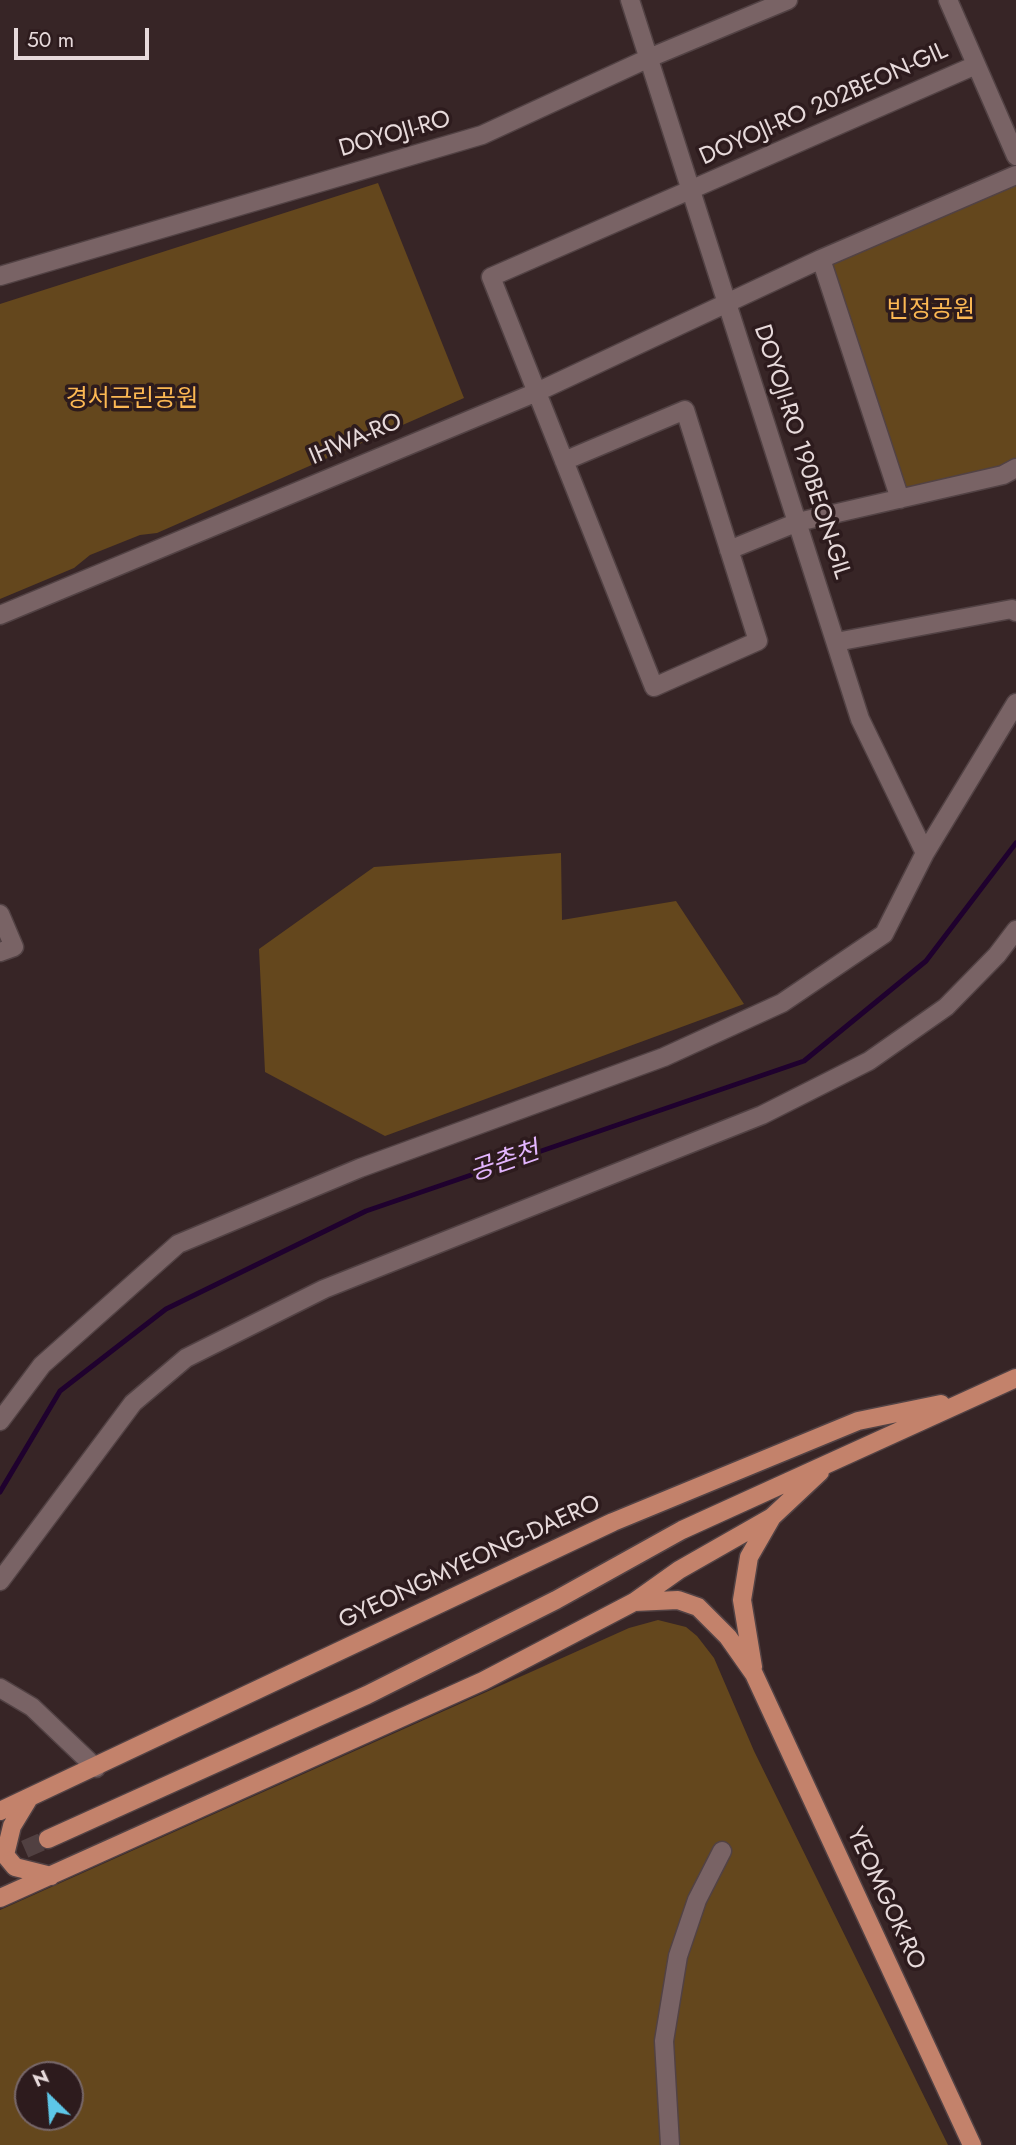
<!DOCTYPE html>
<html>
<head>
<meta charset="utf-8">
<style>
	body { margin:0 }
	#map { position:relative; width:1016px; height:2145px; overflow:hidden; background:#372526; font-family:Jost,sans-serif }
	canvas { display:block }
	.north { position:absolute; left:14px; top:2061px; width:70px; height:70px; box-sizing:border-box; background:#2d1b1d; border:2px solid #776769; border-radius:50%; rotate:335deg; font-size:19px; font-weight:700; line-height:28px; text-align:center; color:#e7dadb }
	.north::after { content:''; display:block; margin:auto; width:24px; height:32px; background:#5dc7e8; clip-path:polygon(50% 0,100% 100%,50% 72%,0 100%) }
	.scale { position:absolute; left:14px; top:28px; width:135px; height:32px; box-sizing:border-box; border:4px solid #e7dadb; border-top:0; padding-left:9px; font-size:21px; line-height:24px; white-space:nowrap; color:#e7dadb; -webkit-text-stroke:5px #2d1b1d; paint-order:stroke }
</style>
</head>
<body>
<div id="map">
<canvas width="1016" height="2145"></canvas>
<div class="north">N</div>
<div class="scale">50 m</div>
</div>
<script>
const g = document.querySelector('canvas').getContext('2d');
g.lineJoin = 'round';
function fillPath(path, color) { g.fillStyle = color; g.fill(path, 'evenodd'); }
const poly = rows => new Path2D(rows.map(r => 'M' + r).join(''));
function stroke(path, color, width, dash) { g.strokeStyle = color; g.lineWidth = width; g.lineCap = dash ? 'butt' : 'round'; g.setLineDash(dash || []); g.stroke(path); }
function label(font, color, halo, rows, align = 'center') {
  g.font = font + ' Jost,"Noto Sans KR",sans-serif'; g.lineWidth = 7; g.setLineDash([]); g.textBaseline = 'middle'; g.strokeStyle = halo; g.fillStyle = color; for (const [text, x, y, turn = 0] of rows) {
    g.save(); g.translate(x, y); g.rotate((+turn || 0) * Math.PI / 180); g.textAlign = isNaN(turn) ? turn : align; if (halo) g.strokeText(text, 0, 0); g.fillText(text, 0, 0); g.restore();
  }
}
fillPath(poly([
	[1016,178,1016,465,902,495,824,261],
	[378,183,464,398,157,533,140,535,90,555,74,568,0,599,0,304],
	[561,853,562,920,676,901,744,1004,385,1136,265,1072,259,949,374,867],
	[658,1620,686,1627,697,1636,714,1658,754,1751,948,2145,0,2145,0,1910,629,1628],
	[28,2075,70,2075,70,2117,28,2117]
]), '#64471d');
stroke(poly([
	[0,1492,60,1391,166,1309,366,1211,804,1061,926,961,1016,843]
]), '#1f012e', 5);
stroke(poly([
	[0,1860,48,1839]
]), '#514041', 18, [18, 9]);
const minor = poly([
	[630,0,860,719,925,853],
	[948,0,1016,156],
	[821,259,900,499],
	[0,276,482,135,649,58,788,0],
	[564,461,685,410,758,641,654,687,491,277,976,65],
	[729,550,798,522,1003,475,1016,468],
	[0,615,537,392,821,259,1016,175],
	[836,642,1012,609,1016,612],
	[0,914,14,947,0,952],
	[0,1421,42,1365,178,1244,360,1168,664,1057,782,1003,884,934,925,853,1016,703],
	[0,1581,133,1403,186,1358,324,1289,762,1115,869,1061,946,1007,997,955,1016,930],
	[0,1688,32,1707,96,1768],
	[670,2145,664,2041,678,1956,697,1900,722,1851]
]);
const major = poly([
	[634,1602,678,1600,698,1607,728,1637,754,1674,972,2145],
	[753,1667,742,1600,749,1557,772,1517],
	[29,1798,12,1826,5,1855,15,1867,51,1876],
	[0,1811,613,1522,858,1421,941,1404],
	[48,1839,367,1695,556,1600,682,1530,1016,1378],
	[0,1898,483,1681,634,1602,679,1570,772,1517,820,1472]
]);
stroke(minor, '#524244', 21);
stroke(major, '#524244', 21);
stroke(minor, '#796365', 18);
stroke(major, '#c3826b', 18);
label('24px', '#e7dadb', '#2d1b1d', [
	["DOYOJI-RO 202BEON-GIL",824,105,-24],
	["DOYOJI-RO",395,135,-16],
	["IHWA-RO",356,440,-23],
	["DOYOJI-RO 190BEON-GIL",801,452,72],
	["GYEONGMYEONG-DAERO",470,1563,-25],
	["YEOMGOK-RO",885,1899,65]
]);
label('24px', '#fcb853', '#2d1b1d', [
	["빈정공원",931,311],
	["경서근린공원",132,400]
]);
label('italic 26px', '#e3b5fe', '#2d1b1d', [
	["공촌천",505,1163,-19]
]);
</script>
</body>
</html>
